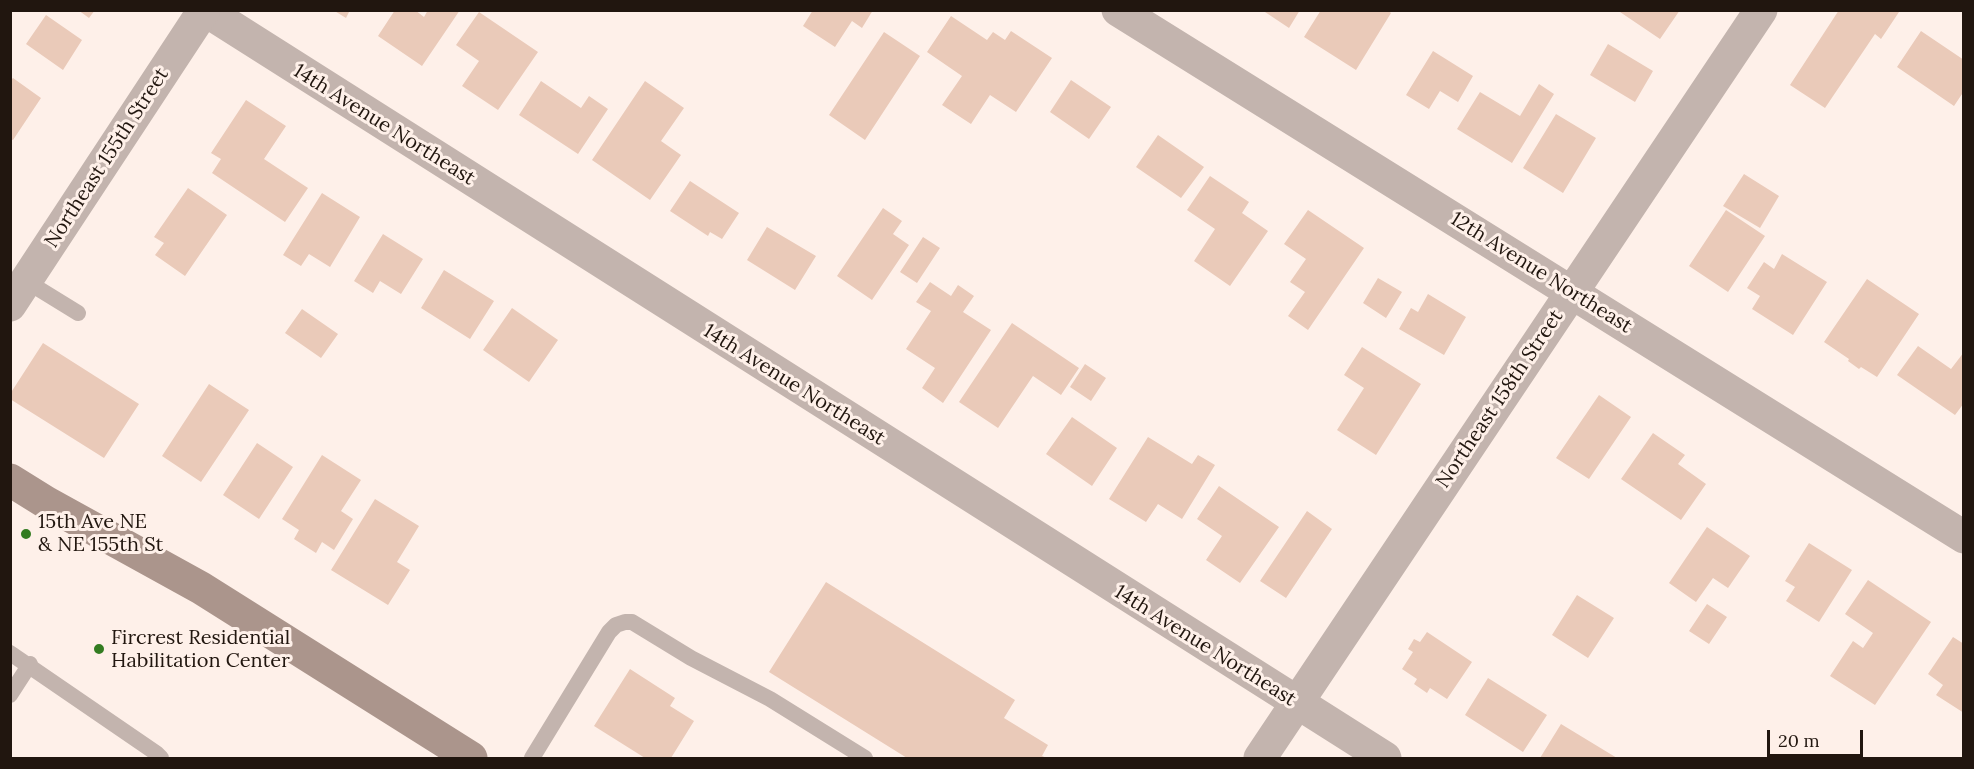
<!DOCTYPE html>
<html>
<head>
<meta charset="utf-8">
<style>
	body { margin:0 }
	#map { position:relative; width:1974px; height:769px; overflow:hidden; background:#fef0e9; font-family:Lora,serif }
	canvas { display:block }
	.frame { position:absolute; inset:0; border:12px solid #21160f; pointer-events:none }
	.scale { position:absolute; left:1767px; top:730px; width:96px; height:27px; box-sizing:border-box; border:3px solid #21160f; border-top:0; padding-left:8px; font-size:18px; line-height:21px; white-space:nowrap; color:#21160f; -webkit-text-stroke:4px #fef0e9; paint-order:stroke }
</style>
</head>
<body>
<div id="map">
<canvas width="1974" height="769"></canvas>
<div class="frame"></div>
<div class="scale">20 m</div>
</div>
<script>
const g = document.querySelector('canvas').getContext('2d');
g.lineJoin = 'round';
function fillPath(path, color) { g.fillStyle = color; g.fill(path, 'evenodd'); }
const poly = rows => new Path2D(rows.map(r => 'M' + r).join(''));
function stroke(path, color, width, dash) { g.strokeStyle = color; g.lineWidth = width; g.lineCap = dash ? 'butt' : 'round'; g.setLineDash(dash || []); g.stroke(path); }
function label(font, color, halo, rows, align = 'center') {
  g.font = font + ' Lora,serif'; g.lineWidth = 6; g.setLineDash([]); g.textBaseline = 'middle'; g.strokeStyle = halo; g.fillStyle = color; for (const [text, x, y, turn = 0] of rows) {
    g.save(); g.translate(x, y); g.rotate((+turn || 0) * Math.PI / 180); g.textAlign = isNaN(turn) ? turn : align; if (halo) g.strokeText(text, 0, 0); g.fillText(text, 0, 0); g.restore();
  }
}
fillPath(poly([
	[78,10,95,10,89,18],
	[333,10,350,10,346,18],
	[395,10,415,10,424,17,428,10,460,10,422,66,378,36],
	[813,10,873,10,862,28,852,21,835,47,803,26],
	[1262,10,1300,10,1289,28],
	[1321,10,1387,10,1391,13,1356,70,1304,37],
	[1621,10,1680,10,1660,39,1620,12],
	[1839,10,1899,12,1881,39,1875,34,1825,108,1790,85],
	[479,12,538,52,498,110,462,86,479,61,456,45],
	[46,15,82,40,63,70,26,44],
	[951,16,987,40,993,32,1005,40,1011,31,1052,58,1016,112,990,95,971,124,942,105,962,76,927,52],
	[1921,31,1964,60,1964,91,1954,106,1897,67],
	[884,32,920,56,865,140,829,115],
	[1608,44,1653,71,1635,102,1590,75],
	[1433,51,1473,76,1458,102,1440,91,1429,109,1406,95],
	[13,78,41,98,13,140,10,139,10,81],
	[1071,80,1111,107,1089,139,1050,112],
	[541,81,581,108,589,96,608,109,578,154,519,115],
	[645,81,684,108,661,141,681,155,650,200,592,160],
	[1539,84,1554,94,1512,163,1457,129,1480,92,1520,116],
	[246,100,286,126,264,159,308,188,285,222,212,173,221,159,211,153],
	[1556,114,1596,138,1563,193,1523,168],
	[1158,135,1204,167,1181,198,1136,167],
	[1744,174,1779,196,1760,228,1723,206],
	[1210,176,1249,202,1242,213,1268,231,1230,286,1194,261,1215,229,1187,210],
	[690,181,739,213,722,239,710,232,708,236,670,211],
	[188,188,227,215,185,276,155,255,164,243,154,237],
	[322,193,360,217,330,267,309,254,301,266,283,255],
	[883,208,902,221,893,234,909,245,872,300,837,276],
	[1308,210,1364,248,1308,330,1288,316,1305,292,1290,282,1306,259,1284,244],
	[1726,210,1765,236,1728,292,1689,266],
	[767,227,816,256,795,290,747,260],
	[383,234,423,259,401,294,380,281,373,293,354,281],
	[923,237,940,248,917,283,900,272],
	[1782,254,1827,282,1793,335,1752,309,1760,296,1747,288,1764,262,1774,269],
	[444,270,494,301,470,339,421,308],
	[1378,278,1402,292,1386,318,1363,303],
	[1867,279,1919,314,1877,377,1861,367,1859,369,1848,361,1849,359,1824,342],
	[930,282,951,296,958,285,974,296,963,312,991,330,943,403,922,388,935,368,906,349,931,311,916,302],
	[1428,294,1466,317,1444,355,1399,329,1411,308,1418,312],
	[512,308,558,340,529,382,483,350],
	[302,309,338,334,321,358,285,333],
	[1012,323,1079,368,1061,395,1033,376,998,428,959,402],
	[43,343,139,404,104,458,10,399,10,394],
	[1918,346,1951,369,1964,352,1964,403,1955,415,1897,375],
	[1362,347,1421,384,1376,455,1337,430,1364,388,1344,375],
	[1085,364,1106,378,1091,401,1070,387],
	[209,384,249,410,201,482,162,456],
	[1599,395,1631,417,1589,479,1556,458],
	[1072,417,1117,448,1092,486,1046,454],
	[1653,433,1685,455,1678,464,1706,484,1681,520,1621,479],
	[1148,437,1192,464,1198,455,1215,465,1182,519,1158,504,1146,522,1109,499],
	[257,443,293,467,259,519,223,495],
	[322,455,361,480,341,511,353,519,334,550,322,542,316,553,294,539,299,530,282,519],
	[1219,486,1279,527,1240,583,1206,560,1222,536,1197,519],
	[375,499,419,526,397,562,410,570,388,605,331,570],
	[1307,511,1332,529,1286,598,1260,581],
	[1707,527,1750,556,1728,588,1713,578,1696,602,1669,583],
	[1809,543,1852,570,1819,622,1786,601,1795,587,1785,581],
	[1868,580,1931,622,1875,705,1830,676,1853,641,1863,648,1873,633,1845,614],
	[826,582,1015,700,1004,718,1048,745,1042,756,1047,758,907,758,769,672],
	[1577,595,1614,618,1588,658,1552,635],
	[1707,604,1727,617,1709,644,1689,631],
	[1427,632,1472,662,1447,699,1430,688,1427,693,1414,684,1417,679,1402,669,1413,652,1408,649,1414,639,1420,642],
	[1953,637,1964,644,1964,713,1936,695,1943,685,1928,674],
	[630,669,675,698,670,706,694,721,671,758,645,758,594,726],
	[1488,678,1547,715,1523,752,1465,715],
	[1561,724,1617,758,1540,758]
]), '#eacab9');
stroke(poly([
	[26,281,78,313],
	[10,653,156,753,161,758],
	[10,695,30,664],
	[532,758,609,632,616,625,625,622,632,622,691,658,770,699,865,758]
]), '#c3b4ae', 16);
stroke(poly([
	[205,10,1385,758],
	[1118,10,1964,537],
	[1260,758,1761,10]
]), '#c3b4ae', 33);
stroke(poly([
	[10,305,204,10]
]), '#c3b4ae', 33);
stroke(poly([
	[10,480,47,503,201,588,471,758]
]), '#ab958c', 33);
for (const [x, y, r, color] of [
	[26,534,6,"#337c21"],
	[99,649,6,"#337c21"]
]) { const dot = new Path2D(); dot.arc(x, y, r, 0, 2 * Math.PI); g.fillStyle = color; g.fill(dot); stroke(dot, '#fef0e9', 2); }
label('20px', '#21160f', '#fef0e9', [
	["14th Avenue Northeast",384,125,32],
	["Northeast 155th Street",107,158,-57],
	["12th Avenue Northeast",1541,273,32],
	["14th Avenue Northeast",794,385,32],
	["Northeast 158th Street",1500,399,-56],
	["14th Avenue Northeast",1205,646,32]
]);
label('20px', '#21160f', '#fef0e9', [
	["15th Ave NE",38,522],
	["& NE 155th St",38,545],
	["Fircrest Residential",111,638],
	["Habilitation Center",111,661]
], 'left');
</script>
</body>
</html>
